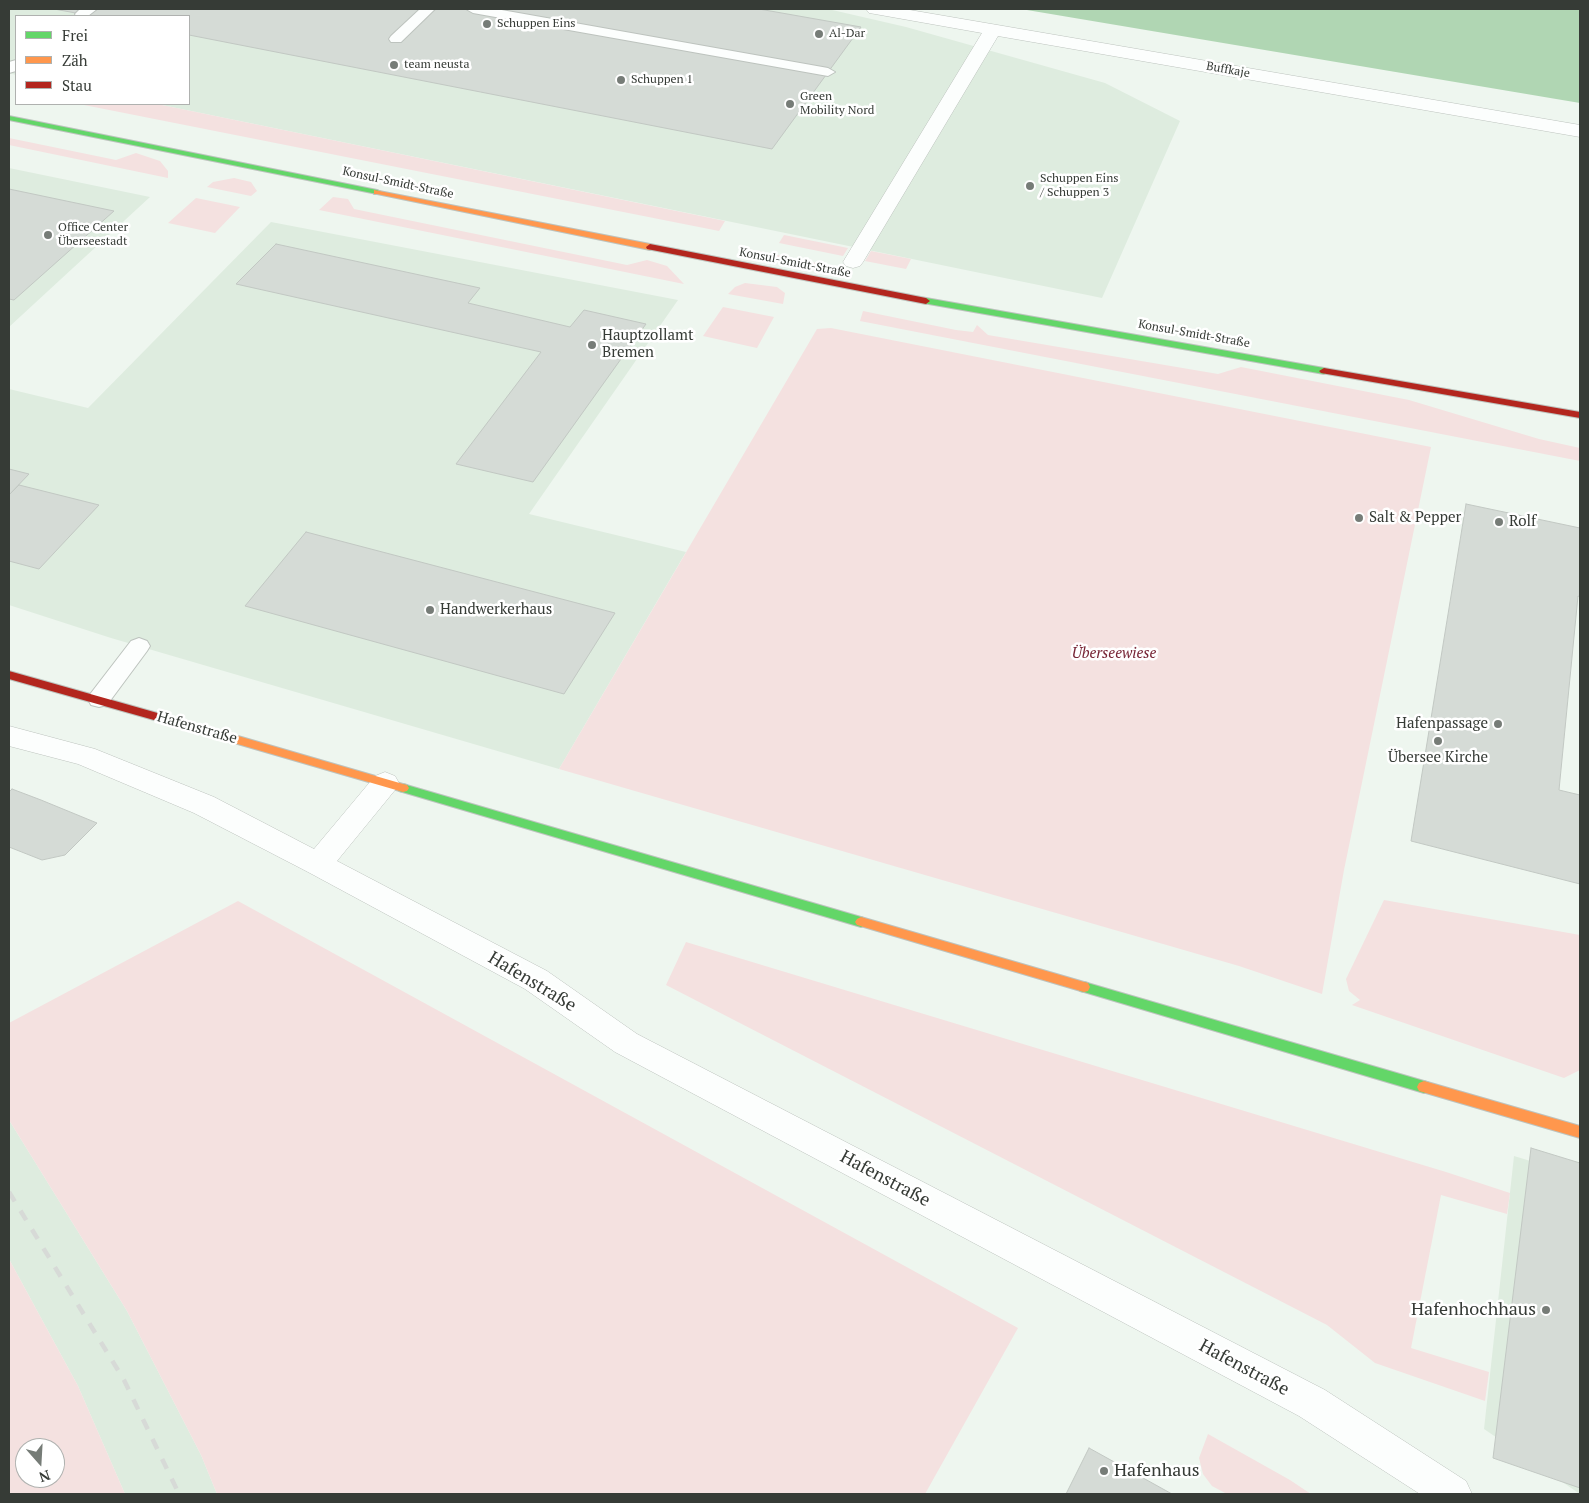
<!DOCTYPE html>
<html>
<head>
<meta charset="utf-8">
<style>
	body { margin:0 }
	#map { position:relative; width:1589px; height:1503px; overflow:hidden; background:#eef6ef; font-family:"PT Serif",serif }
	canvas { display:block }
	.frame { position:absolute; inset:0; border:10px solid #363b36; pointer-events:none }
	.legend { position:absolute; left:15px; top:15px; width:175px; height:90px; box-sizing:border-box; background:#fff; border:1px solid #afb1af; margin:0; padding:6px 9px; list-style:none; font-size:15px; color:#363b36 }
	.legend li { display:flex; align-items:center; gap:10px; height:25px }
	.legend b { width:25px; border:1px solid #afb1af }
	.north { position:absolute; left:15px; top:1438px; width:50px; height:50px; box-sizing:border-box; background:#fff; border:1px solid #afb1af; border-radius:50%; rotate:161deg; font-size:14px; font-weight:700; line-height:20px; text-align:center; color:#363b36 }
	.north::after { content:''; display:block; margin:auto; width:18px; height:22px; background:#767c77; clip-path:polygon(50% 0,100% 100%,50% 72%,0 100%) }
</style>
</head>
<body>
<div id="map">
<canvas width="1589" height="1503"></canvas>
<div class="frame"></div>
<ul class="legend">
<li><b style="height:6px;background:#63d668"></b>Frei</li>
<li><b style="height:6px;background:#ff974d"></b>Zäh</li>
<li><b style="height:6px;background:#b3261e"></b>Stau</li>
</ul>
<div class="north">N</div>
</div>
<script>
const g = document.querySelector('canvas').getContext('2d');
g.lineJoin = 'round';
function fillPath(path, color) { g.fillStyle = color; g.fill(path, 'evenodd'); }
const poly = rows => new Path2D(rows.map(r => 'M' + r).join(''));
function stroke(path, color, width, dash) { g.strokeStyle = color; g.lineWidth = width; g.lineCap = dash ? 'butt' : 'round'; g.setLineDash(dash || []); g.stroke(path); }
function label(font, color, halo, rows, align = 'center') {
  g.font = font + ' "PT Serif",serif'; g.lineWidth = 5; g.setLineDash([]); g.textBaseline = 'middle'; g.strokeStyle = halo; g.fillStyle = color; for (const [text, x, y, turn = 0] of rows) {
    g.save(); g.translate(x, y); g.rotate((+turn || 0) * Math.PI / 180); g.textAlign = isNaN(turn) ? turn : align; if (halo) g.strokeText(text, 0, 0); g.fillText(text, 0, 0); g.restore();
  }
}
fillPath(poly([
	[9,9,828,9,906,27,1105,83,1180,121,1102,298,157,104,189,104,189,16,16,16,16,75,9,73],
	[9,168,150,197,9,327],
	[271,222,678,300,529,514,686,552,559,769,111,638,9,605,9,389,88,408],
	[9,1120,127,1311,201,1455,217,1494,125,1494,78,1386,9,1259],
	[1514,1156,1580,1176,1580,1494,1484,1429]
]), '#deecdf');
fillPath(poly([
	[79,104,157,104,725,221,719,231],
	[9,138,116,160,136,153,160,161,168,171,168,178,9,145],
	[234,178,251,182,257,191,251,196,207,187,213,182],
	[333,197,348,199,354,209,627,265,647,260,667,266,684,284,319,210],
	[196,198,240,207,215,233,168,223],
	[784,235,848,248,843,256,779,243],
	[758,251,837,267,832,274,764,260],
	[871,251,911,259,906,269,865,261],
	[745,283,777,287,785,293,783,304,728,294,735,287],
	[723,307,774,317,757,348,703,336],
	[863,311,956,330,973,332,977,325,988,335,1218,374,1241,367,1409,400,1539,439,1580,448,1580,461,860,321],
	[831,328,1431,447,1344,870,1322,994,1239,966,559,769,817,329],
	[1384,900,1580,935,1580,1070,1564,1078,1352,1005,1360,1000,1349,991,1346,979],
	[238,901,1018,1328,925,1494,217,1494,201,1455,127,1311,9,1120,9,1023],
	[686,942,1446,1172,1510,1193,1507,1214,1441,1195,1411,1348,1489,1372,1485,1401,1375,1363,1327,1325,666,985],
	[9,1259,78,1386,125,1494,9,1494],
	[25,1448,55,1448,55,1478,25,1478],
	[1208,1434,1290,1480,1311,1494,1227,1494,1212,1486,1203,1474,1199,1458]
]), '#f4e1e0');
fillPath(poly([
	[1021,9,1580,9,1580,103]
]), '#b0d6b3');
const building = poly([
	[54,9,759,9,861,27,772,149,189,35,189,16,92,16,54,9],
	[9,189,114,211,14,300,9,299,9,189],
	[276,244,480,288,468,303,570,327,584,310,646,324,533,482,456,464,541,352,236,284,276,244],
	[9,469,29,474,9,495,9,469],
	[19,485,99,505,39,569,9,561,9,495,19,485],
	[1466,504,1580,528,1580,597,1578,596,1559,790,1580,795,1580,884,1411,841,1466,504],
	[306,532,615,613,564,694,245,606,306,532],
	[12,789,41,800,97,823,65,855,42,860,9,847,9,792,12,789],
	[1531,1148,1580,1163,1580,1488,1493,1458,1531,1148],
	[1089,1448,1172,1494,1066,1494,1089,1448]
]);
fillPath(building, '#d5dbd6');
stroke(building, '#c2c8c3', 1);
const lane = poly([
	[80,9,97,9,88,16,76,16,75,14,80,9],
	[420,9,435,9,401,42,391,42,389,39,391,36,420,9],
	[466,9,496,9,828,68,835,72,828,76,473,13,466,9],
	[16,60,16,71,9,73,9,62,16,60],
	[139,638,147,641,150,646,147,651,107,705,99,707,91,705,88,699,91,693,131,641,139,638]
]);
const street = poly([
	[866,9,904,9,1580,125,1580,137,998,36,863,262,860,266,853,268,846,266,843,262,982,33,875,14,869,13,866,9],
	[9,726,95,749,214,797,314,849,375,776,385,772,395,776,399,783,395,790,337,861,547,971,637,1034,1325,1390,1466,1481,1472,1494,1420,1494,1299,1416,615,1052,525,989,308,872,194,813,78,764,9,746,9,726]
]);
const fast = poly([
	[9,116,377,190,381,192,377,194,9,120,9,116],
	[926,298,1324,368,1329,371,1324,374,923,303,923,299,926,298],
	[403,784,861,917,865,919,867,922,865,925,861,927,399,791,397,788,399,785,403,784],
	[1084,982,1424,1081,1429,1083,1431,1087,1429,1091,1424,1093,1084,992,1080,991,1078,987,1080,983,1084,982]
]);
const slow = poly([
	[374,190,650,244,654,247,650,250,377,194,374,194,374,190],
	[214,729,403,784,407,785,409,788,407,791,403,792,210,736,208,733,210,730,214,729],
	[861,917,1084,982,1088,983,1090,987,1088,991,1084,992,857,925,855,922,857,919,861,917],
	[1424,1081,1580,1126,1580,1138,1419,1091,1417,1087,1419,1083,1424,1081]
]);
const jam = poly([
	[650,244,926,298,930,301,926,304,647,249,646,247,650,244],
	[1324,368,1580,412,1580,418,1321,373,1319,371,1324,368],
	[9,671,214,729,220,733,214,737,9,679,9,671]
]);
stroke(lane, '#bdc3be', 2);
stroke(street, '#bdc3be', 1);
stroke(fast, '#bdc3be', 2);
stroke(slow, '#bdc3be', 2);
stroke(jam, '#bdc3be', 2);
fillPath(lane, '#fcfefd');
fillPath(street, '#fcfefd');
fillPath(fast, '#63d668');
fillPath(slow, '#ff974d');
fillPath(jam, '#b3261e');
stroke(poly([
	[9,1192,124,1380,179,1494]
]), '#d7dad7', 4.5, [11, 11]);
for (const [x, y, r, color] of [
	[487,24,5,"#767c77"],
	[819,34,5,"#767c77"],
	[394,65,5,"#767c77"],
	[621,80,5,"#767c77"],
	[790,104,5,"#767c77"],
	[1030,186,5,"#767c77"],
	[48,235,5,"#767c77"],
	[592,345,5,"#767c77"],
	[1359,518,5,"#767c77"],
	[1499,522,5,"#767c77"],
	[430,610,5,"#767c77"],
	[1498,724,5,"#767c77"],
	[1438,741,5,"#767c77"],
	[1546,1310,5,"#767c77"],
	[1104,1471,5,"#767c77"]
]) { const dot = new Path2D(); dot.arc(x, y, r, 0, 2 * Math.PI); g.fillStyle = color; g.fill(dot); stroke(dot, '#fff', 2); }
label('12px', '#363b36', '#fff', [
	["Schuppen Eins",497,24],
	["Al-Dar",829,34],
	["team neusta",404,65],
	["Schuppen 1",631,80],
	["Green",800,97],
	["Mobility Nord",800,111],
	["Schuppen Eins",1040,179],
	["/ Schuppen 3",1040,193],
	["Office Center",58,228],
	["Überseestadt",58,242]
], 'left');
label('12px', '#363b36', '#fff', [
	["Buffkaje",1228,70,10],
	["Konsul-Smidt-Straße",398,183,12],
	["Konsul-Smidt-Straße",795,263,11],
	["Konsul-Smidt-Straße",1194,334,10]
]);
label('15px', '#363b36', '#fff', [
	["Hauptzollamt",602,336],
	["Bremen",602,353],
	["Salt & Pepper",1369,518],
	["Rolf",1509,522],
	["Handwerkerhaus",440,610],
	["Hafenpassage",1488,724,"right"],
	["Übersee Kirche",1438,758,"center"]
], 'left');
label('italic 15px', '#772536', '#fff', [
	["Überseewiese",1114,654]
]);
label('15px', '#363b36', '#fff', [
	["Hafenstraße",197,728,16]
]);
label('18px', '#363b36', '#fff', [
	["Hafenstraße",532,982,31],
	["Hafenstraße",885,1179,28],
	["Hafenstraße",1244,1368,28]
]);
label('18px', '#363b36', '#fff', [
	["Hafenhochhaus",1536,1310],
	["Hafenhaus",1114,1471,"left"]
], 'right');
</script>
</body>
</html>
